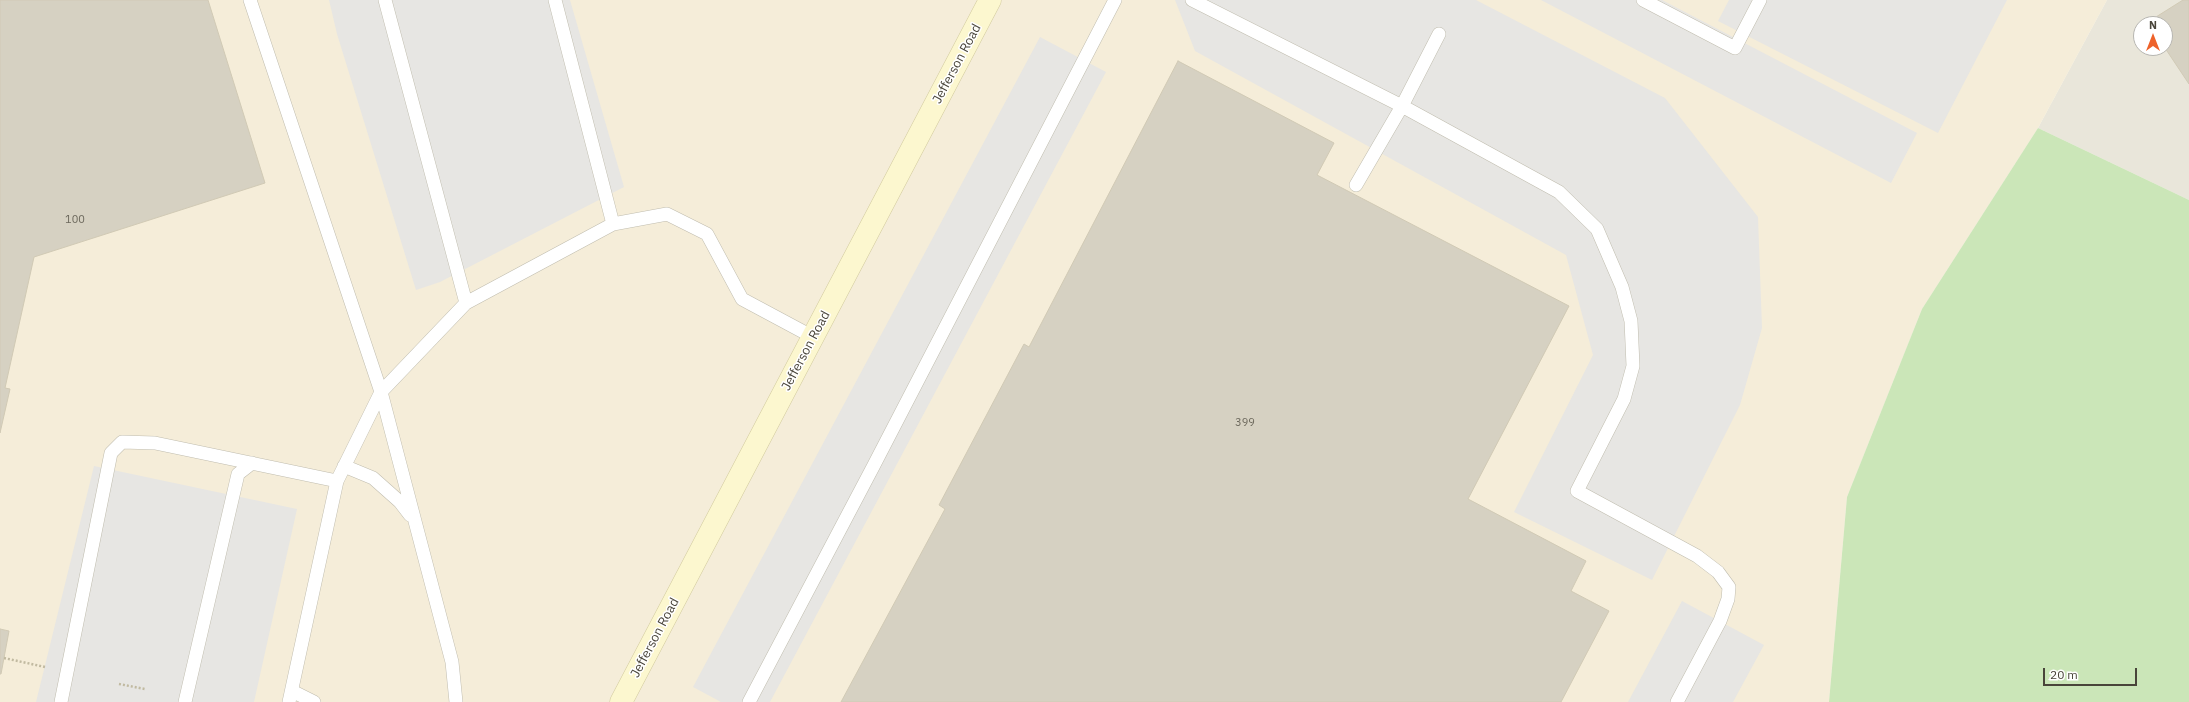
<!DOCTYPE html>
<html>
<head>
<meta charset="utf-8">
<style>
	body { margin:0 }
	#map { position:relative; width:2189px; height:702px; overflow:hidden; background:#f5f4ec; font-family:"IBM Plex Sans",sans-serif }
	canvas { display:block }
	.north { position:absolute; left:2133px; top:16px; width:40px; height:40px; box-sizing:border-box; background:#fff; border:1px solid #b6b5b0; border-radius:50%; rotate:0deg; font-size:11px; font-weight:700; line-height:16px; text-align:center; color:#49453a }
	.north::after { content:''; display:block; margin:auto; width:14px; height:18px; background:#ee622a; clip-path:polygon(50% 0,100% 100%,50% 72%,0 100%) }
	.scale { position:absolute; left:2043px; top:668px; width:94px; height:18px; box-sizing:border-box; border:2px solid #49453a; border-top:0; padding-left:5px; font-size:12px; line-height:14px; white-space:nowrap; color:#49453a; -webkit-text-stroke:3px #fff; paint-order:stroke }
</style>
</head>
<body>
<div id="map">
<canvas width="2189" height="702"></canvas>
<div class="north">N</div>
<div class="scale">20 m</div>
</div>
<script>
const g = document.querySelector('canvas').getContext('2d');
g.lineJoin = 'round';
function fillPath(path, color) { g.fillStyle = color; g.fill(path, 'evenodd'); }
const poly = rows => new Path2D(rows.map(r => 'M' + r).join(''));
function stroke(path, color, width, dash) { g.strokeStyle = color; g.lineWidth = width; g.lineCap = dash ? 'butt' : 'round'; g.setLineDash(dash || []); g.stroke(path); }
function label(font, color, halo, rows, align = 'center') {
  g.font = font + ' "IBM Plex Sans",sans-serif'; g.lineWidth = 3; g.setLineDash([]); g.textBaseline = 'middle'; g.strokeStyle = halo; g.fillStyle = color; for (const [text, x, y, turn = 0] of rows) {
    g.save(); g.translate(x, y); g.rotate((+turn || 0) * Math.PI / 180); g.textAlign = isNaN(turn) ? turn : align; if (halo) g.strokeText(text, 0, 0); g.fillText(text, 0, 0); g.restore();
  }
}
fillPath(poly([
	[2107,0,2189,0,2189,200,2038,128],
	[2141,24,2165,24,2165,48,2141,48]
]), '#e9e6da');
fillPath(poly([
	[0,0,2107,0,2038,128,1922,309,1847,497,1829,702,0,702]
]), '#f5edd9');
fillPath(poly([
	[2038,128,2189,200,2189,702,1829,702,1847,497,1922,309]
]), '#cbe6b8');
fillPath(poly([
	[329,0,570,0,624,187,440,282,416,290,337,34],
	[1175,0,1476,0,1665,98,1758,217,1762,328,1740,405,1652,580,1514,512,1593,355,1566,255,1195,51],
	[1541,0,1662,0,1917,133,1891,183],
	[1729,0,2007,0,1938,133,1718,21],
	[1040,37,1106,72,770,702,721,702,693,687],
	[94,466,297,509,254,702,36,702],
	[1682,601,1764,645,1733,702,1628,702]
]), '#e7e6e3');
const building = poly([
	[0,0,208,0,265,183,34,257,5,388,10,389,0,433,0,0],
	[2183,0,2189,0,2189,84,2165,48,2165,24,2148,22,2183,0],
	[1178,61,1334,143,1317,175,1569,306,1468,499,1586,561,1571,591,1609,611,1561,702,841,702,945,509,939,505,1024,344,1029,347,1178,61],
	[0,629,9,631,1,674,0,674,0,629]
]);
fillPath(building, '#d6d1c2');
stroke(building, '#d1cab5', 1);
const lane = poly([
	[250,0,381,392,337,481,289,702],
	[385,0,466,303],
	[555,0,613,224],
	[1192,0,1402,106,1559,192,1597,229,1622,287,1631,321,1633,366,1624,399,1577,491,1697,556,1718,572,1729,587,1728,599,1720,621,1677,702],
	[1643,0,1735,48,1760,0],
	[1356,185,1402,106,1439,34],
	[344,466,373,478,400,502,410,515],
	[292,691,314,702],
	[61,702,111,453,122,442,155,443,337,481],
	[185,702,238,474,252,463],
	[456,702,452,662,381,392,466,303,613,224,667,214,707,234,742,299,813,337],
	[749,702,874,465,1115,0]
]);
const secondary = poly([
	[621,702,990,0]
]);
stroke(lane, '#c0bdaf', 14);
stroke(secondary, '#d2cb9e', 23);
stroke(poly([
	[4,658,45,667],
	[119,684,145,689]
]), '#c1baa1', 2.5, [2, 2]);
stroke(lane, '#fff', 13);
stroke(secondary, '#fcf7cf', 22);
label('11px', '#6c685c', null, [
	["100",75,220],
	["399",1245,423]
]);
label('13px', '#49453a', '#fff', [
	["Jefferson Road",957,64,-62],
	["Jefferson Road",806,351,-62],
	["Jefferson Road",655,638,-62]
]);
</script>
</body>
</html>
